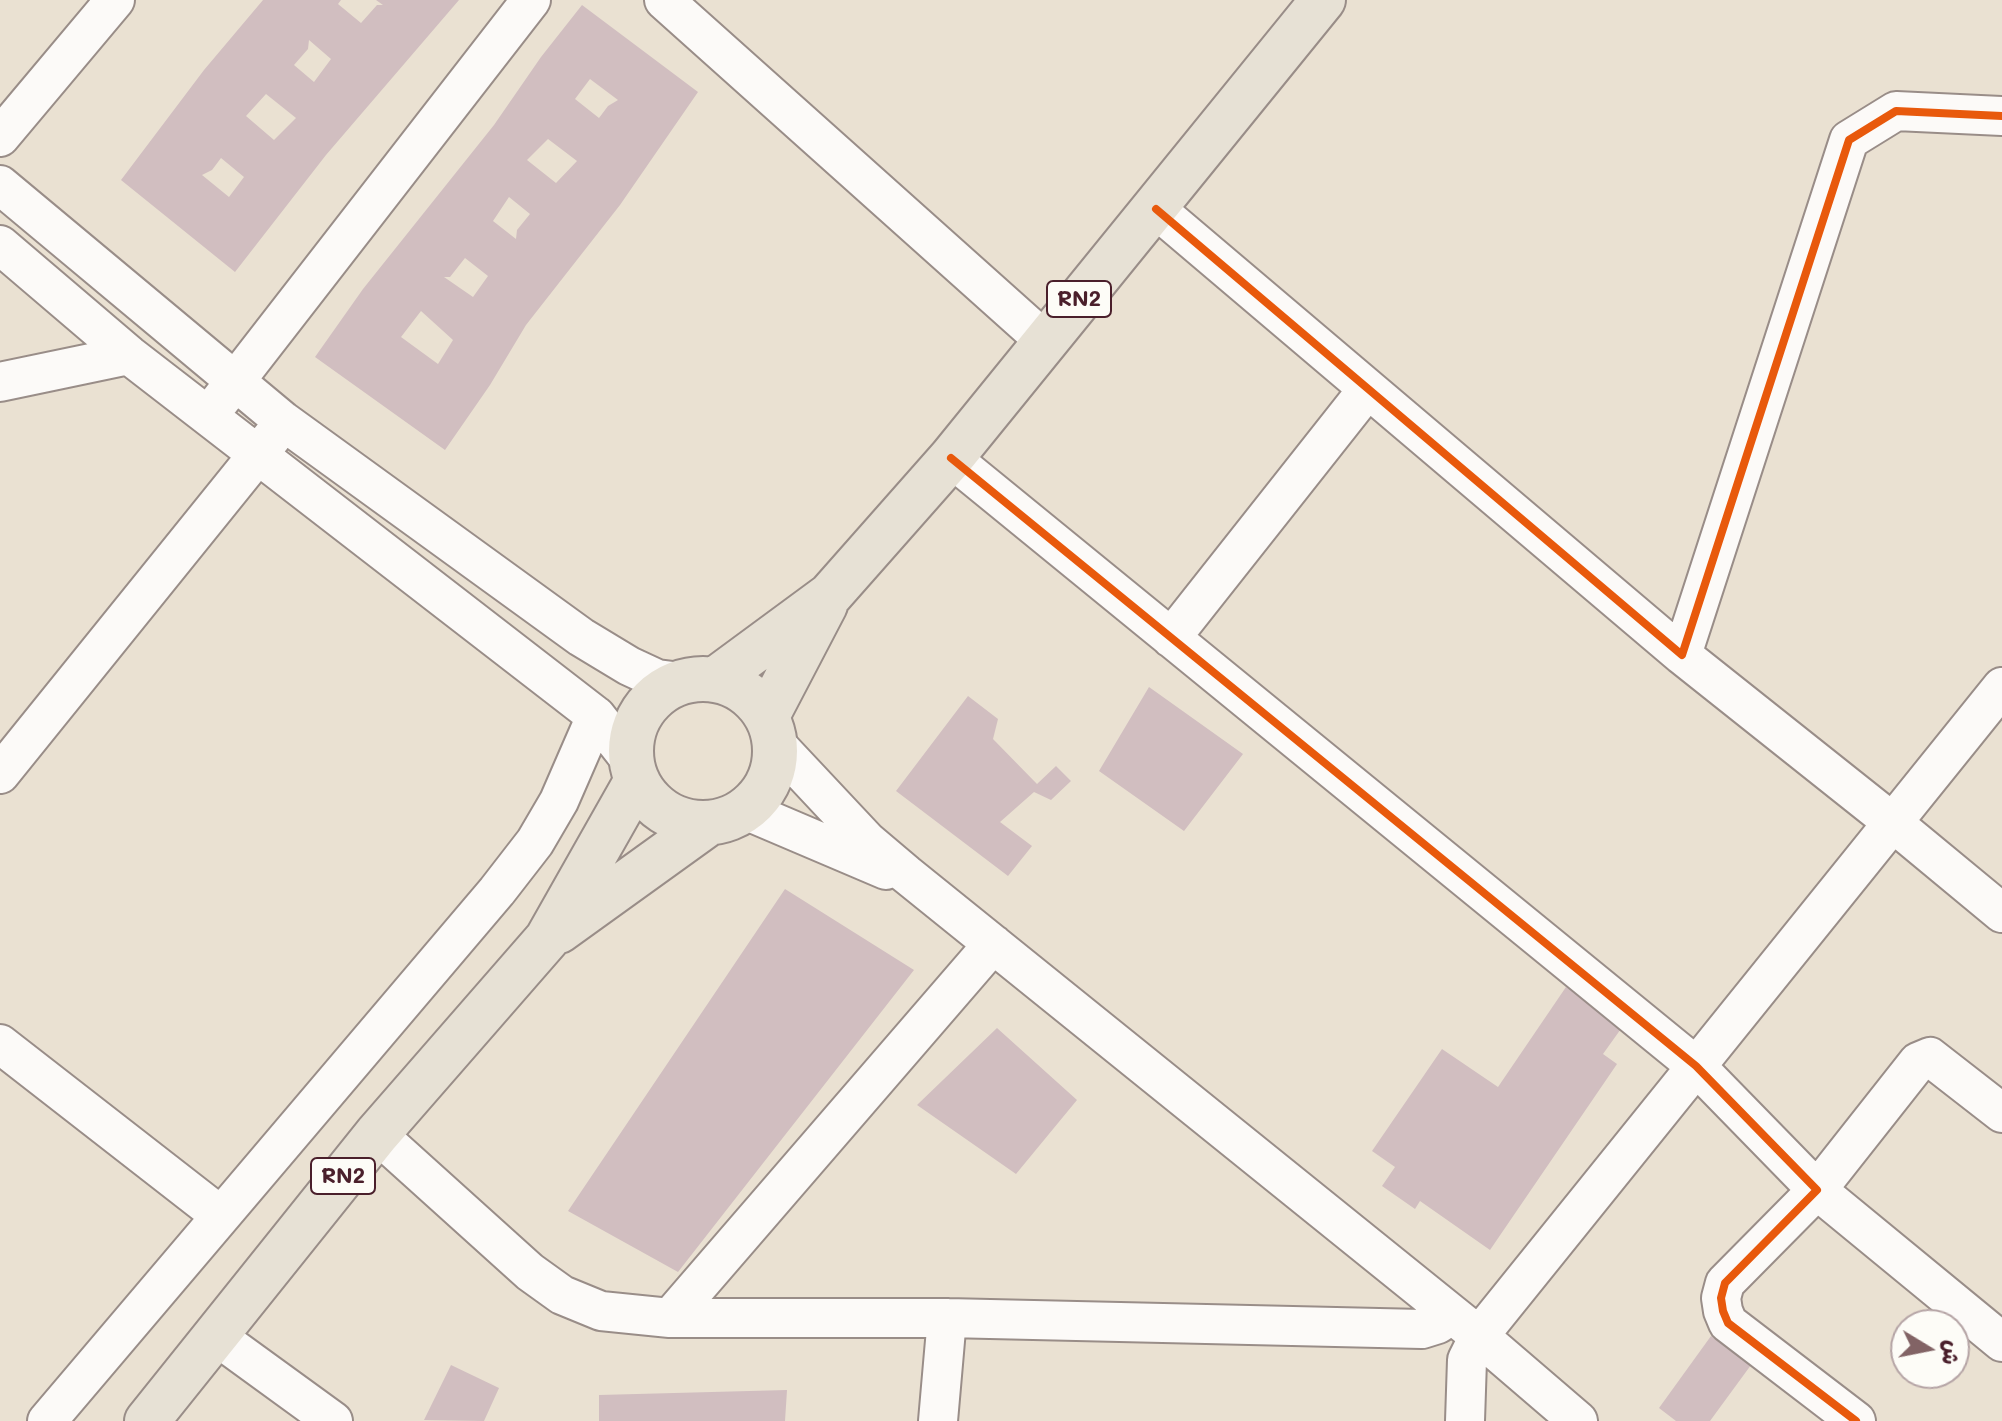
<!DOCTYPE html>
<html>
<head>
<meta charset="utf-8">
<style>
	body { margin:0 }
	#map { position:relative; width:2002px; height:1421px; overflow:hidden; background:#eae1d2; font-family:Mali,"Playpen Sans Arabic",sans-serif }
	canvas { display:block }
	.north { position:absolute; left:1890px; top:1309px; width:80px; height:80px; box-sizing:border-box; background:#fdfcf7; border:2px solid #b5a4a5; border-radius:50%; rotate:100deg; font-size:22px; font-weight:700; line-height:32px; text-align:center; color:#4a1f2b }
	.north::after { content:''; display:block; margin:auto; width:28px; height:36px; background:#826365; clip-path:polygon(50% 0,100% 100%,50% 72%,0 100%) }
</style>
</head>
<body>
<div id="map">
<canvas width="2002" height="1421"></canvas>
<div class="north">ش</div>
</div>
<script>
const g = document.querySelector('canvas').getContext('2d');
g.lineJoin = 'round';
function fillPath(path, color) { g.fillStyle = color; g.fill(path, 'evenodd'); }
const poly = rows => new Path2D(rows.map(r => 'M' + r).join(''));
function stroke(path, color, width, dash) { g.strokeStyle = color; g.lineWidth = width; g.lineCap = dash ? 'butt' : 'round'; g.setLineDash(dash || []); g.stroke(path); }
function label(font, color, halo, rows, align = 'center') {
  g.font = font + ' Mali,sans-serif'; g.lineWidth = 8; g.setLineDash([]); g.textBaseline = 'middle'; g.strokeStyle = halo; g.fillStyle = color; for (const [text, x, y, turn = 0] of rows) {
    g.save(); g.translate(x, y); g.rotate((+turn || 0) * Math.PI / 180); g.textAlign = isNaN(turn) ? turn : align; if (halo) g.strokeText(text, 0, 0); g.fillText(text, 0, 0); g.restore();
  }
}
fillPath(poly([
	[263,0,341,0,338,4,361,23,377,5,383,5,376,0,459,0,326,155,235,272,121,180,204,70],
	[309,40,331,59,314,82,294,65,308,49],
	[266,94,296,118,274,140,246,116],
	[221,158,244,177,229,197,202,175,212,170],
	[582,5,698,92,620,205,526,325,490,385,445,450,315,357,363,289,494,125,541,57],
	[590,79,618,100,608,106,599,118,575,99],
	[548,139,577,161,556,183,527,160],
	[509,197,530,214,517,230,516,239,493,221],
	[465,258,488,276,473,297,444,277,450,277],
	[421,311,453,340,438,364,401,337],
	[1149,687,1243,754,1184,831,1099,771],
	[968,696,998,719,993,739,1037,784,1056,766,1071,781,1051,800,1034,792,1000,822,1032,846,1008,876,896,791],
	[785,889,914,970,678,1272,568,1211],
	[1566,987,1623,1026,1603,1054,1617,1064,1490,1250,1420,1201,1415,1209,1382,1186,1395,1167,1372,1151,1442,1049,1498,1087],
	[997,1028,1077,1100,1016,1174,917,1105],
	[1711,1336,1751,1365,1710,1421,1676,1421,1659,1408],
	[451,1365,499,1388,484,1421,424,1420],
	[787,1390,785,1421,599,1421,599,1395]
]), '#d1bec0');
const street = poly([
	[664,0,1044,340],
	[0,137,115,0],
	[0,185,283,421,581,637,629,666,657,679,681,682],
	[1156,209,1682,655,1849,140,1896,111,2002,116],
	[0,245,129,355,596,716,632,762],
	[0,382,129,355],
	[219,402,531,0],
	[951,458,1696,1066,1817,1190,1725,1283,1721,1298,1723,1311,1728,1323,1856,1421],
	[1171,638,1367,390],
	[1682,655,1892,822,2002,913],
	[776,744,867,841,906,874,1479,1336,1578,1421],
	[0,774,272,437],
	[745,810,886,870],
	[0,1044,221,1216],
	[2002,1113,1930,1057,1918,1062,1817,1190,2002,1342],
	[377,1134,530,1272,562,1295,601,1311,670,1318,947,1318,1422,1329,1438,1324,1451,1315],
	[670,1318,993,944],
	[216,1336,333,1421],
	[47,1421,497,891,535,842,559,801,596,716],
	[938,1421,947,1318],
	[1465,1421,1467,1360,1479,1336,2002,687]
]);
const highway = poly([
	'631 751a72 72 0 1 1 144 0a72 72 0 1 1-144 0Z',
	[716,679,830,595,951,458,1323,0],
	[767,716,825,605],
	[559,931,709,823],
	[147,1421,377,1134,547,939,637,780]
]);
stroke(street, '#998d88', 42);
stroke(highway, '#998d88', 48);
stroke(street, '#fcfaf8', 38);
stroke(highway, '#e7e1d5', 44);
stroke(poly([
	[1156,209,1682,655,1849,140,1896,111,2002,116],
	[951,458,1696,1066,1817,1190,1725,1283,1721,1298,1723,1311,1728,1323,1856,1421]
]), '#e8590c', 8);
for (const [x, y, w] of [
	[1079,299,64],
	[343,1176,64]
]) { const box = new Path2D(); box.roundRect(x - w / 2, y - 18, w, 36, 6); g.fillStyle = '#fdfcf7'; g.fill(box); stroke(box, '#4a1f2b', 2); }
label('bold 22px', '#4a1f2b', null, [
	["RN2",1079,299],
	["RN2",343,1176]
]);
</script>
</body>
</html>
